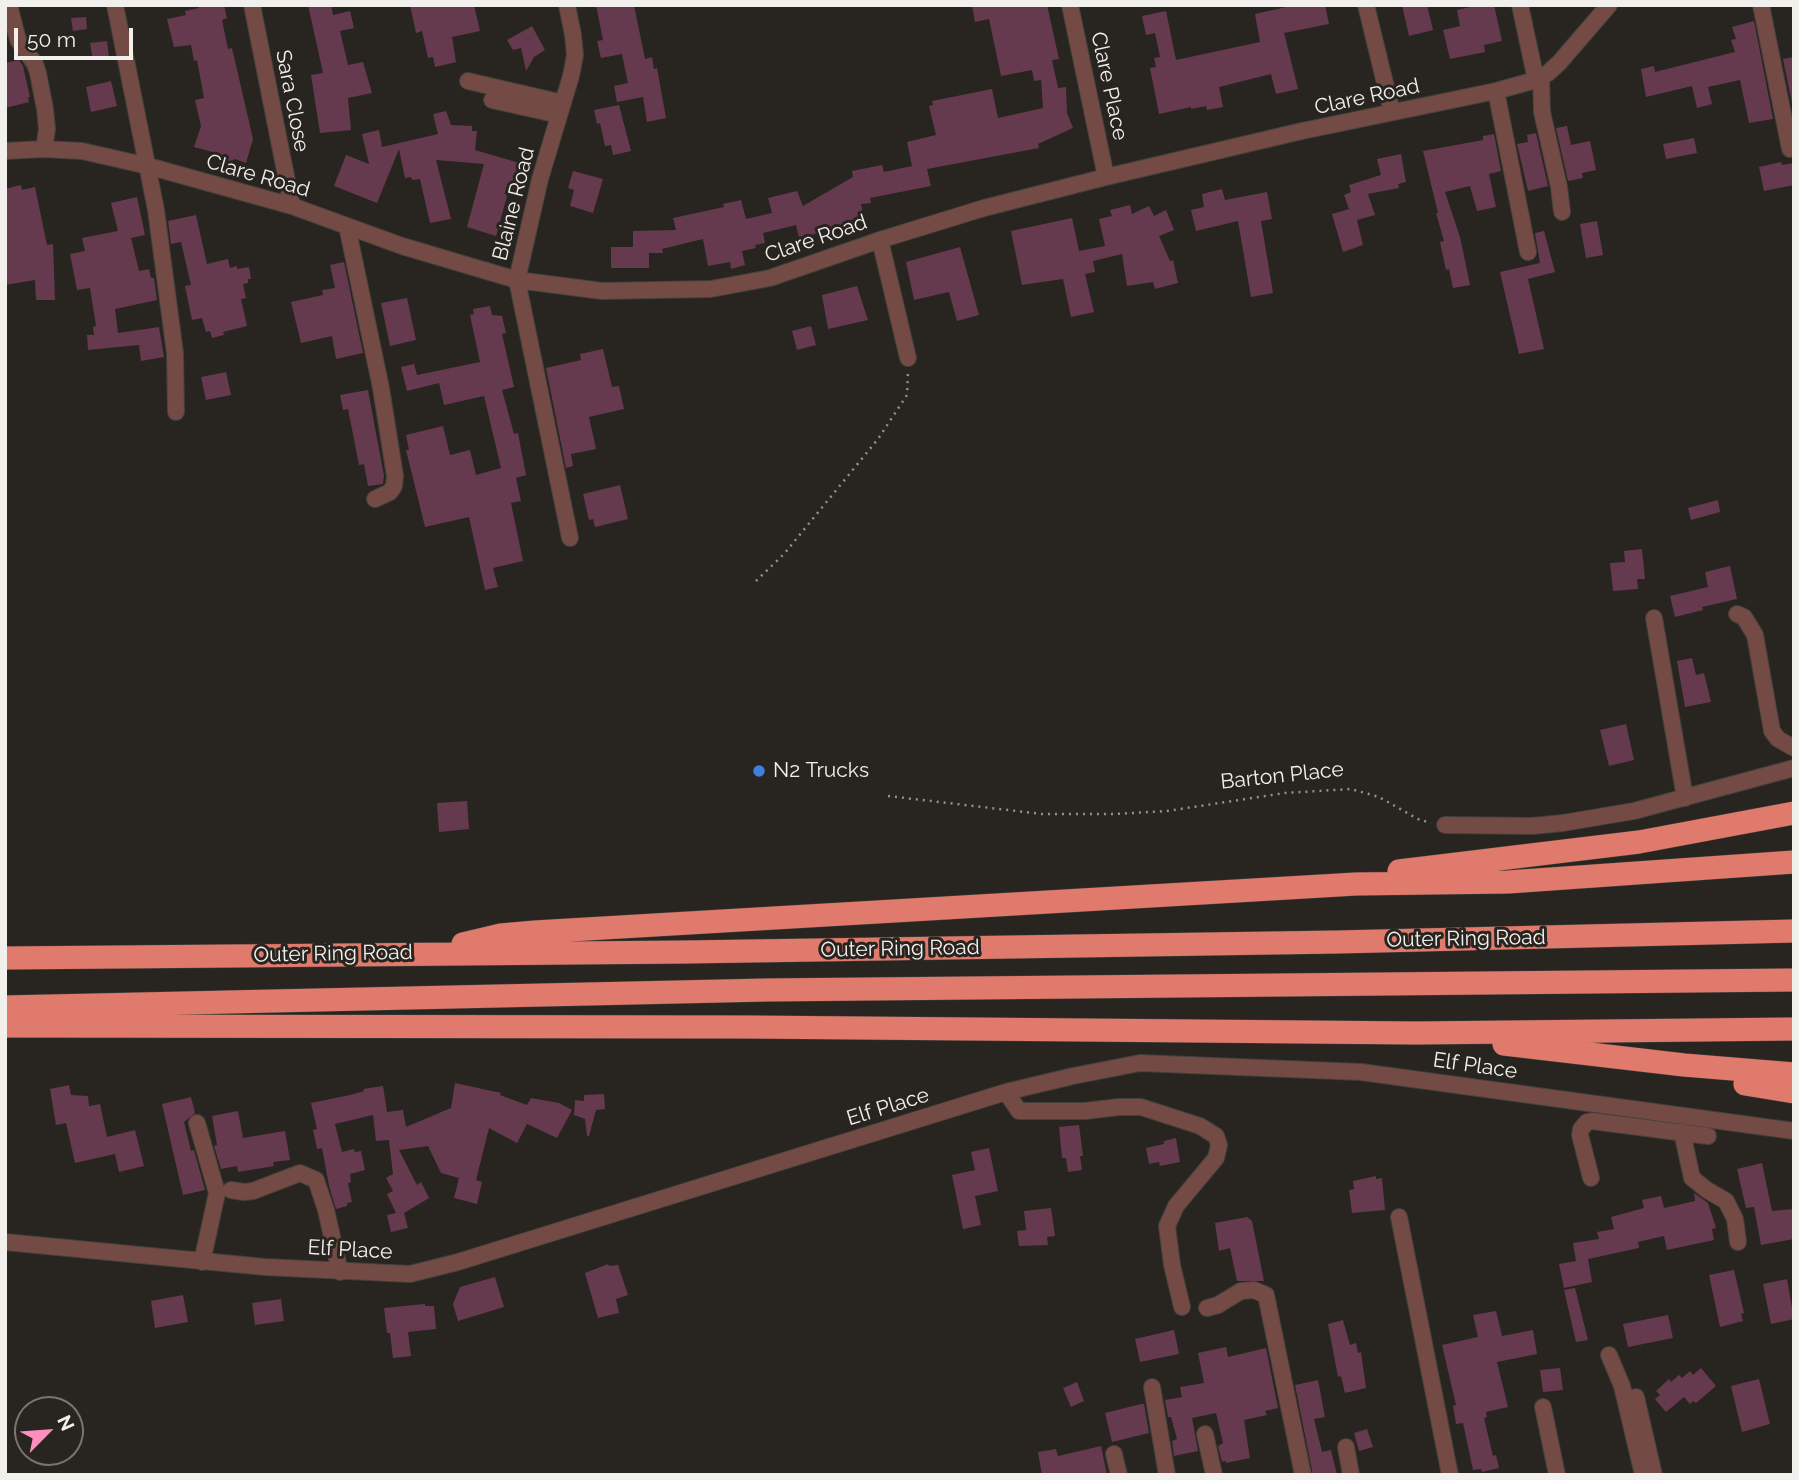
<!DOCTYPE html>
<html>
<head>
<meta charset="utf-8">
<style>
	body { margin:0 }
	#map { position:relative; width:1799px; height:1480px; overflow:hidden; background:#282420; font-family:Raleway,sans-serif }
	canvas { display:block }
	.frame { position:absolute; inset:0; border:7px solid #f2f0ed; pointer-events:none }
	.north { position:absolute; left:14px; top:1396px; width:70px; height:70px; box-sizing:border-box; background:#282420; border:2px solid #797672; border-radius:50%; rotate:65deg; font-size:19px; font-weight:700; line-height:28px; text-align:center; color:#f2f0ed }
	.north::after { content:''; display:block; margin:auto; width:24px; height:32px; background:#fe8ebd; clip-path:polygon(50% 0,100% 100%,50% 72%,0 100%) }
	.scale { position:absolute; left:14px; top:28px; width:119px; height:32px; box-sizing:border-box; border:4px solid #f2f0ed; border-top:0; padding-left:9px; font-size:21px; line-height:24px; white-space:nowrap; color:#f2f0ed; -webkit-text-stroke:5px #282420; paint-order:stroke }
</style>
</head>
<body>
<div id="map">
<canvas width="1799" height="1480"></canvas>
<div class="frame"></div>
<div class="north">N</div>
<div class="scale">50 m</div>
</div>
<script>
const g = document.querySelector('canvas').getContext('2d');
g.lineJoin = 'round';
function fillPath(path, color) { g.fillStyle = color; g.fill(path, 'evenodd'); }
const poly = rows => new Path2D(rows.map(r => 'M' + r).join(''));
function stroke(path, color, width, dash) { g.strokeStyle = color; g.lineWidth = width; g.lineCap = dash ? 'butt' : 'round'; g.setLineDash(dash || []); g.stroke(path); }
function label(font, color, halo, rows, align = 'center') {
  g.font = font + ' Raleway,sans-serif'; g.lineWidth = 6; g.setLineDash([]); g.textBaseline = 'middle'; g.strokeStyle = halo; g.fillStyle = color; for (const [text, x, y, turn = 0] of rows) {
    g.save(); g.translate(x, y); g.rotate((+turn || 0) * Math.PI / 180); g.textAlign = isNaN(turn) ? turn : align; if (halo) g.strokeText(text, 0, 0); g.fillText(text, 0, 0); g.restore();
  }
}
fillPath(poly([
	[198,5,224,5,227,18,222,20,228,49,232,48,253,139,246,163,235,159,220,167,216,153,194,147,201,126,195,100,204,98,197,60,194,61,191,45,174,47,167,19,186,15,185,11,199,8],
	[308,5,331,5,333,15,350,11,354,28,340,31,348,65,363,62,372,93,348,98,351,130,320,133,311,75,323,73],
	[410,5,474,5,480,31,452,37,456,62,435,67,433,57,428,58,422,31,416,33],
	[596,5,634,5,645,59,652,57,654,69,657,68,666,118,647,122,643,97,617,102,614,86,628,83,622,54,601,58,597,41,603,40],
	[972,5,1047,5,1059,59,1052,60,1058,88,1066,87,1067,113,1073,128,1038,144,1039,148,927,169,931,186,870,198,871,203,861,204,863,214,827,233,826,231,799,238,796,225,763,233,765,243,755,245,756,248,742,251,745,265,731,269,730,262,708,266,703,239,662,249,663,253,649,253,649,268,611,268,611,247,633,247,633,231,676,230,673,218,724,207,723,204,741,200,746,219,772,213,768,198,797,191,803,206,853,177,852,171,882,165,884,172,912,166,907,142,936,135,929,106,933,105,932,101,992,89,998,118,1043,108,1041,80,1034,81,1032,70,1001,76,989,19,975,22],
	[1295,5,1325,5,1329,24,1284,33,1298,89,1276,94,1271,74,1219,87,1223,107,1207,110,1206,106,1191,109,1191,107,1159,114,1150,68,1156,67,1154,58,1160,57,1155,33,1146,35,1142,16,1166,11,1176,60,1260,42,1255,14],
	[1402,5,1427,5,1433,30,1409,36],
	[1479,5,1494,5,1502,41,1484,45,1485,52,1450,59,1443,30,1460,26,1457,10],
	[86,17,87,29,73,31,71,18],
	[1754,21,1773,119,1749,123,1740,80,1708,87,1712,104,1697,108,1692,86,1646,97,1641,69,1654,66,1655,72,1735,52,1731,40,1736,39,1732,27],
	[532,26,545,50,534,57,526,71,521,48,513,50,507,40],
	[107,41,109,57,93,60,90,43],
	[1794,57,1794,103,1792,103,1783,59],
	[19,60,23,66,30,97,28,97,29,102,5,108,5,63],
	[111,81,117,106,91,112,86,87],
	[619,105,631,151,613,155,611,145,605,146,600,123,597,124,594,110],
	[446,111,451,125,472,126,472,131,477,131,475,150,523,164,516,191,509,189,496,236,467,227,484,164,436,160,451,219,430,223,420,179,412,180,411,177,405,178,399,149,377,203,334,186,346,155,369,164,362,134,379,130,382,147,438,134,433,114],
	[1567,126,1571,145,1590,141,1596,170,1582,173,1583,178,1568,181,1556,128],
	[1536,133,1548,186,1528,191,1517,144,1528,142,1527,135],
	[1494,134,1501,171,1489,174,1496,207,1477,211,1470,186,1445,192,1460,237,1470,285,1453,288,1449,269,1446,270,1440,242,1444,241,1436,213,1438,213,1423,151,1483,140,1483,136],
	[1694,138,1697,153,1666,159,1663,144],
	[1401,154,1406,182,1398,184,1399,188,1368,194,1375,215,1357,220,1363,245,1343,252,1332,214,1349,209,1344,195,1351,192,1349,185,1381,175,1377,159],
	[1781,162,1782,165,1794,163,1794,185,1764,191,1759,167],
	[573,171,603,179,593,213,570,206,574,190,568,188],
	[21,185,22,190,35,187,47,245,53,244,55,300,36,300,35,280,5,285,5,189],
	[1222,189,1225,200,1267,192,1272,219,1261,221,1273,293,1251,297,1238,221,1196,231,1191,210,1204,207,1202,194],
	[137,197,145,235,131,238,139,271,149,269,151,278,154,278,157,300,115,309,118,333,159,327,164,357,141,361,139,345,88,350,87,335,94,335,93,327,96,326,90,288,77,290,70,254,85,251,82,238,118,231,111,203],
	[1130,205,1132,214,1149,206,1154,216,1166,210,1174,230,1159,236,1170,261,1173,260,1178,283,1155,289,1153,282,1127,286,1122,254,1093,261,1095,272,1085,274,1094,312,1071,317,1063,279,1022,285,1011,231,1072,218,1079,251,1105,246,1099,219,1112,216,1110,210],
	[196,215,207,264,228,259,230,268,237,266,237,269,249,267,251,279,248,279,248,283,243,284,246,298,241,299,247,326,223,332,224,335,212,338,210,331,206,332,202,318,192,320,185,286,191,285,181,242,171,244,168,221],
	[1597,221,1603,255,1586,258,1580,224],
	[1544,231,1555,272,1528,279,1544,349,1519,354,1500,272,1540,263,1535,233],
	[960,247,979,315,957,321,949,292,914,300,906,262],
	[344,262,363,353,336,359,332,336,301,343,291,302,323,295,322,290,335,288,330,265],
	[857,286,868,320,828,329,822,295],
	[407,298,416,340,390,346,381,303],
	[490,306,492,315,502,316,506,333,502,334,514,387,502,390,514,434,518,433,526,475,516,478,521,501,511,503,523,561,493,568,498,587,485,590,469,517,425,527,406,450,409,450,406,435,443,426,450,455,470,450,476,475,501,468,484,396,444,405,439,383,407,391,401,367,414,364,417,375,480,362,470,315,474,314,473,309],
	[811,326,816,345,797,350,792,331],
	[603,349,612,387,619,386,624,409,589,417,596,449,571,454,573,466,566,468,546,368,581,360,580,354],
	[226,372,231,395,206,400,201,377],
	[368,390,384,476,383,484,368,486,364,464,359,465,348,409,343,410,340,395],
	[620,485,628,519,595,527,593,519,589,520,583,494],
	[1718,500,1720,512,1691,520,1688,508],
	[1642,549,1645,579,1637,579,1638,589,1613,591,1610,563,1625,562,1624,551],
	[1730,566,1737,599,1702,607,1703,610,1675,617,1670,596,1708,587,1705,572],
	[1692,658,1696,675,1704,673,1711,702,1685,707,1677,661],
	[1626,724,1634,760,1609,766,1600,730],
	[467,801,469,829,439,832,437,803],
	[455,1083,501,1093,500,1095,527,1105,531,1098,559,1103,572,1110,557,1138,527,1124,517,1143,489,1128,476,1180,482,1182,477,1204,454,1198,459,1178,441,1173,428,1146,399,1150,417,1185,421,1182,429,1198,404,1213,408,1228,391,1232,387,1215,396,1213,387,1194,393,1191,386,1178,393,1174,389,1140,376,1141,373,1115,335,1124,342,1152,354,1149,355,1152,361,1151,365,1170,350,1174,351,1182,348,1183,352,1202,347,1203,347,1206,336,1209,329,1186,322,1148,317,1149,313,1130,317,1129,311,1103,350,1095,364,1091,363,1089,383,1086,387,1112,403,1110,406,1127,451,1108],
	[69,1085,71,1095,88,1096,89,1106,100,1104,107,1137,135,1130,144,1166,119,1172,115,1154,75,1163,66,1123,56,1125,50,1089],
	[604,1094,605,1109,596,1110,589,1136,587,1136,585,1119,574,1115,575,1100,584,1101,584,1095],
	[191,1097,195,1113,184,1122,191,1151,194,1150,205,1190,183,1195,162,1104],
	[238,1111,243,1138,285,1131,290,1160,273,1162,274,1166,238,1172,237,1166,221,1169,214,1146,217,1145,212,1116],
	[1079,1125,1083,1156,1080,1156,1082,1170,1068,1172,1066,1158,1062,1158,1059,1127],
	[1176,1138,1180,1162,1160,1166,1159,1162,1149,1164,1146,1148,1164,1144,1164,1141],
	[989,1148,998,1191,975,1196,981,1225,963,1229,952,1175,975,1170,971,1152],
	[1762,1163,1772,1211,1794,1209,1794,1239,1761,1245,1754,1207,1746,1208,1737,1169],
	[1376,1176,1376,1179,1382,1178,1385,1210,1352,1213,1349,1190,1354,1189,1353,1181],
	[1694,1193,1708,1203,1716,1228,1712,1229,1714,1240,1667,1250,1664,1236,1638,1242,1639,1248,1588,1259,1592,1282,1564,1288,1559,1264,1576,1261,1573,1243,1599,1239,1597,1232,1614,1229,1611,1217,1644,1208,1642,1200,1661,1196,1664,1208,1695,1201],
	[1051,1208,1055,1236,1047,1237,1048,1245,1019,1246,1017,1231,1026,1230,1024,1211],
	[1247,1217,1252,1221,1264,1281,1237,1281,1230,1248,1219,1251,1215,1223],
	[608,1264,609,1266,618,1265,628,1295,616,1299,619,1313,598,1318,585,1273],
	[1734,1270,1744,1313,1741,1314,1743,1321,1720,1327,1709,1275],
	[495,1277,504,1307,458,1321,453,1304,460,1287],
	[1787,1279,1794,1319,1771,1324,1763,1284],
	[1575,1288,1588,1340,1576,1342,1564,1290],
	[183,1295,188,1322,155,1328,151,1301],
	[281,1299,284,1321,255,1325,252,1303],
	[425,1304,425,1306,434,1306,436,1329,408,1332,411,1356,393,1358,390,1333,387,1333,384,1308],
	[1496,1311,1502,1336,1533,1330,1537,1354,1497,1362,1508,1407,1486,1412,1487,1417,1484,1418,1493,1456,1496,1455,1499,1468,1482,1472,1481,1469,1473,1470,1463,1423,1456,1424,1453,1406,1456,1405,1442,1345,1478,1337,1473,1315],
	[1668,1315,1673,1338,1628,1347,1623,1324],
	[1343,1320,1350,1345,1356,1343,1358,1353,1361,1352,1366,1388,1345,1393,1341,1376,1338,1377,1328,1324],
	[1174,1330,1179,1354,1140,1362,1135,1339],
	[1226,1347,1228,1357,1266,1348,1278,1408,1265,1411,1267,1415,1244,1420,1250,1458,1226,1463,1226,1461,1222,1462,1218,1446,1223,1443,1216,1413,1192,1418,1198,1451,1174,1456,1172,1441,1177,1439,1171,1417,1168,1417,1165,1400,1182,1397,1180,1387,1204,1383,1198,1353],
	[1560,1368,1563,1390,1543,1392,1540,1370],
	[1701,1368,1716,1386,1696,1403,1693,1401,1690,1404,1684,1397,1666,1412,1655,1399,1660,1395,1656,1391,1669,1379,1671,1382,1679,1375,1682,1378,1690,1371,1693,1375],
	[1759,1379,1770,1424,1742,1432,1731,1386],
	[1318,1380,1325,1417,1314,1419,1322,1452,1331,1450,1337,1475,1313,1475,1295,1385],
	[1077,1382,1084,1401,1071,1407,1063,1388],
	[1141,1404,1144,1404,1149,1433,1112,1442,1105,1413],
	[1367,1429,1373,1447,1359,1451,1354,1433],
	[1101,1446,1107,1475,1042,1475,1038,1452,1056,1449,1058,1456]
]), '#663a4e');
const minor = poly([
	[9,5,18,40,35,64,38,73,45,109,47,129,44,149],
	[115,5,156,210,175,353,176,412],
	[252,5,292,206],
	[567,5,573,35,575,55,571,76,540,179,517,280,570,538],
	[1070,5,1106,177],
	[1366,5,1392,112],
	[1520,5,1536,80],
	[1761,5,1790,149],
	[1541,78,1542,112,1559,187,1562,212],
	[468,81,563,103],
	[1496,91,1528,252],
	[492,100,559,115],
	[5,151,44,149,82,151,148,166,292,206,402,246,517,280,602,291,711,289,770,278,880,240,984,208,1106,177,1302,131,1496,91,1536,80,1548,73,1559,63,1609,5],
	[347,226,381,388,395,476,394,486,390,492,375,499],
	[880,240,908,358],
	[1737,614,1744,617,1755,635,1772,731,1778,739,1794,748],
	[1654,618,1685,798],
	[1445,825,1532,826,1563,823,1634,811,1794,768],
	[1006,1092,1019,1111,1085,1111,1119,1107,1141,1107,1200,1126,1216,1136,1219,1145,1216,1158,1176,1206,1167,1226,1172,1265,1182,1307],
	[197,1123,217,1193,202,1262],
	[1682,1132,1692,1178,1707,1190,1726,1201,1735,1219,1738,1242],
	[1591,1178,1580,1135,1581,1129,1587,1122,1592,1121,1708,1136],
	[231,1190,244,1192,253,1191,300,1173,316,1180,326,1210,340,1272],
	[1399,1217,1450,1475],
	[5,1242,265,1267,410,1274,458,1262,1006,1092,1073,1076,1140,1063,1361,1072,1794,1131],
	[1207,1308,1218,1305,1241,1291,1254,1290,1266,1295,1303,1475],
	[1609,1355,1622,1386,1643,1475],
	[1152,1387,1167,1475],
	[1636,1397,1654,1475],
	[1543,1407,1557,1475],
	[1205,1434,1214,1475],
	[1346,1447,1351,1475],
	[1114,1454,1119,1475]
]);
const highway = poly([
	[1399,871,1639,842,1794,813],
	[463,944,501,935,535,932,1356,884,1508,882,1794,862],
	[5,958,686,952,1338,942,1794,931],
	[5,1007,767,990,1794,980],
	[5,1026,748,1027,1417,1033,1794,1029],
	[1504,1044,1684,1065,1794,1074],
	[1745,1084,1794,1092]
]);
stroke(minor, '#44413d', 18);
stroke(highway, '#44413d', 24);
stroke(poly([
	[756,581,784,554,878,439,907,395,908,372],
	[888,796,1042,814,1115,814,1167,811,1285,793,1351,789,1379,797,1418,819,1431,823]
]), '#95928f', 2.5, [2, 5]);
stroke(minor, '#734a44', 16);
stroke(highway, '#df7a6c', 23);
for (const [x, y, r, color] of [
	[759,771,7,"#3f7fe0"]
]) { const dot = new Path2D(); dot.arc(x, y, r, 0, 2 * Math.PI); g.fillStyle = color; g.fill(dot); stroke(dot, '#282420', 2.5); }
label('21px', '#f2f0ed', '#282420', [
	["Clare Place",1109,86,78],
	["Clare Road",1367,97,-12],
	["Sara Close",292,101,79],
	["Clare Road",258,176,16],
	["Blaine Road",514,204,-76],
	["Clare Road",816,239,-19],
	["Barton Place",1282,776,-6],
	["Outer Ring Road",1466,939,-1],
	["Outer Ring Road",900,949,-1],
	["Outer Ring Road",333,954,-1],
	["Elf Place",1475,1066,8],
	["Elf Place",888,1107,-17],
	["Elf Place",350,1250,3]
]);
label('21px', '#f2f0ed', '#282420', [
	["N2 Trucks",773,771]
], 'left');
</script>
</body>
</html>
